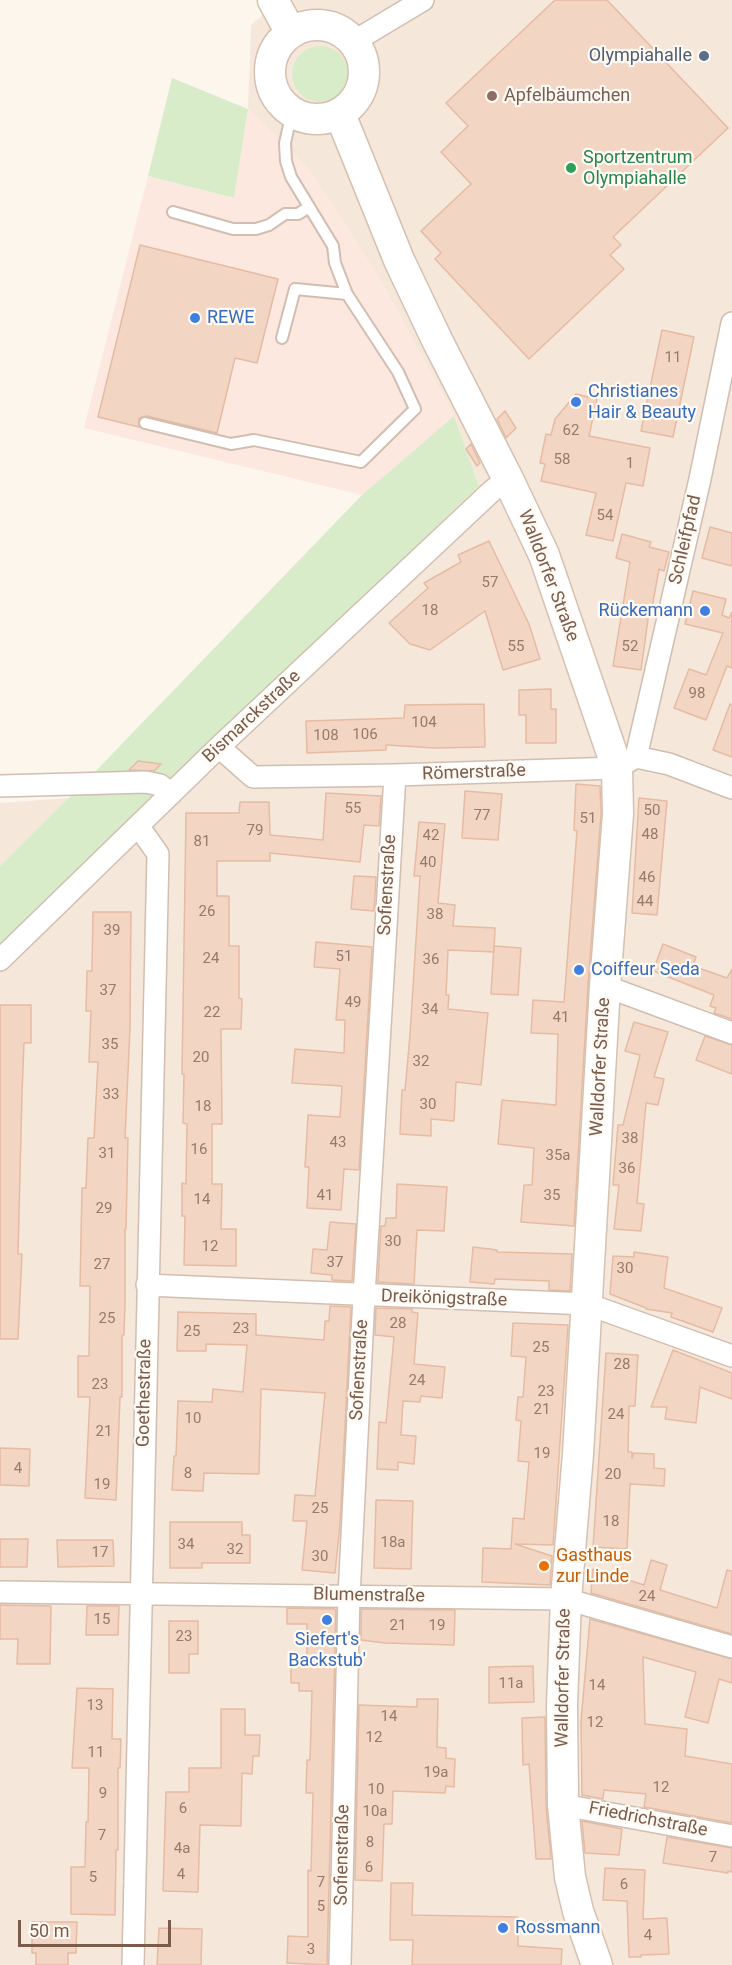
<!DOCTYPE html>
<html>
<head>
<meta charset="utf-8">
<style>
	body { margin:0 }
	#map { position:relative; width:732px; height:1965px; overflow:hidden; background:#fdf6ec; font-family:Roboto,sans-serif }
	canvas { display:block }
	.scale { position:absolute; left:18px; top:1920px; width:153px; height:27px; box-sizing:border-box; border:3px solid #7a5c4d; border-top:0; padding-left:8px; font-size:18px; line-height:21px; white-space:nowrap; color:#7a5c4d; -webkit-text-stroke:4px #fffaf3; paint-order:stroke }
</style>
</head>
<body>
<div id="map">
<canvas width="732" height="1965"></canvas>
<div class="scale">50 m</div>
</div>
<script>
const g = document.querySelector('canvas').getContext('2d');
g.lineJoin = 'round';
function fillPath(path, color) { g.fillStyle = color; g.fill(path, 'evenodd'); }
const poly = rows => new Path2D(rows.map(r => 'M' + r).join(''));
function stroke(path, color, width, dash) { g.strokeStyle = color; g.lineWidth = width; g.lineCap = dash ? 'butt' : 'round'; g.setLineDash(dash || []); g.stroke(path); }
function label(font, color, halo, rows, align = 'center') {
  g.font = font + ' Roboto,sans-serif'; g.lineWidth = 4.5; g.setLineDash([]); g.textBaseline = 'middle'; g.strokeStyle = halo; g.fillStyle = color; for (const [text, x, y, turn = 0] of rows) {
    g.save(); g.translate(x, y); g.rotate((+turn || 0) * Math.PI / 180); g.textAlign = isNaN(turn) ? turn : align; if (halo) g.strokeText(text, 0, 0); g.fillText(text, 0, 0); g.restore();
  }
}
fillPath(poly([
	[281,0,732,0,732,1965,0,1965,0,944,479,486,454,416,377,275,309,170,248,109,251,25],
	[69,798,0,866,0,803]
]), '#f5e8da');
fillPath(poly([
	[248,109,309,170,377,275,454,416,362,495,84,428,148,176,234,198]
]), '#fde8e0');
fillPath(poly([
	'292 74a28 28 0 1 1 56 0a28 28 0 1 1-56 0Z',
	[172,78,248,109,234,198,148,176],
	[454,416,479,486,0,944,0,866,88,779,362,495]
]), '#d8ecc9');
const building = poly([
	[555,0,607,0,728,128,613,237,621,245,610,255,624,269,529,359,435,259,441,253,421,231,471,184,441,152,468,126,446,103,555,0],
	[140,245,278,279,257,363,235,358,217,433,147,416,139,418,139,427,98,417,140,245],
	[662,330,694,337,673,437,641,431,662,330],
	[576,394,597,399,589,436,650,448,643,486,626,483,613,541,586,535,596,493,541,481,545,464,540,463,546,434,551,435,555,419,576,394],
	[505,411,516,428,506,438,497,419,505,411],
	[471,444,480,463,477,466,466,449,471,444],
	[710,527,732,533,732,566,702,558,710,527],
	[622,534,651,542,649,547,669,552,664,571,659,569,651,613,649,612,641,670,613,666,630,562,616,558,622,534],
	[489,541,529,624,540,659,503,670,485,611,430,650,410,644,389,623,428,588,424,583,461,562,458,555,489,541],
	[693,591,726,599,722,615,729,618,732,612,732,668,727,666,706,720,674,708,689,669,706,675,723,633,685,624,693,591],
	[551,689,551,709,556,709,556,743,526,743,526,715,519,715,519,690,551,689],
	[484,704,485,747,435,748,386,745,386,750,307,753,306,721,404,718,405,705,484,704],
	[730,704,732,705,732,757,713,750,730,704],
	[138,761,161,764,154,771,129,770,138,761],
	[576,784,600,786,601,814,588,985,574,1226,521,1222,524,1185,532,1185,534,1148,498,1144,502,1100,556,1105,558,1034,531,1033,533,1000,564,1002,577,831,574,830,576,784],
	[465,791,502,794,498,840,462,838,465,791],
	[326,793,381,796,379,826,364,825,360,862,270,853,270,861,217,861,217,896,229,896,229,946,239,946,239,998,242,999,241,1029,221,1029,222,1124,212,1124,212,1184,222,1184,221,1229,236,1229,236,1266,184,1265,185,1216,182,1216,182,1183,186,1184,187,1124,183,1123,184,1074,182,1074,186,813,239,813,240,802,269,802,270,835,323,840,326,793],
	[639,798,667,801,657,915,632,913,639,798],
	[419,822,445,824,438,903,455,905,453,926,495,928,494,952,448,950,446,995,449,995,448,1009,488,1013,486,1033,481,1085,456,1082,454,1121,431,1119,431,1136,400,1134,402,1090,405,1090,410,1035,420,876,414,876,419,822],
	[354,876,376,877,374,911,351,909,354,876],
	[93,912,131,912,130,1028,125,1138,128,1138,126,1229,125,1229,125,1303,124,1335,122,1335,122,1397,120,1397,116,1500,85,1498,90,1397,78,1397,78,1356,89,1356,90,1286,80,1286,82,1188,86,1188,88,1138,94,1138,98,1062,89,1062,91,1011,86,1011,87,971,92,971,93,912],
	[316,942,372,947,359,1170,344,1169,341,1210,307,1208,309,1167,305,1167,308,1115,340,1117,342,1086,292,1083,295,1049,344,1053,345,1020,336,1020,340,969,314,967,316,942],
	[663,944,696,957,693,966,727,978,732,969,732,1019,714,1013,716,1008,710,1006,714,995,653,971,663,944],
	[494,946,521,948,518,995,491,994,494,946],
	[0,1005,31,1005,31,1043,24,1043,22,1094,18,1254,22,1254,18,1339,0,1339,0,1005],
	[634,1022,668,1032,654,1077,664,1079,658,1105,646,1103,637,1203,644,1204,641,1231,614,1229,619,1185,613,1185,618,1125,623,1125,640,1055,625,1051,634,1022],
	[705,1036,732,1045,732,1074,696,1060,705,1036],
	[397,1184,447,1187,444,1231,417,1230,414,1284,378,1282,381,1226,385,1226,386,1218,396,1218,397,1184],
	[330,1222,356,1224,352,1281,332,1280,332,1275,311,1273,313,1249,327,1250,330,1222],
	[473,1247,497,1250,497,1252,572,1254,570,1291,549,1290,549,1281,495,1279,494,1284,470,1282,473,1247],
	[634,1252,668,1257,664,1288,722,1308,713,1332,671,1317,672,1313,646,1309,646,1308,610,1294,613,1256,634,1257,634,1252],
	[330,1306,351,1307,340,1524,335,1573,302,1570,307,1521,293,1521,295,1495,315,1496,325,1393,261,1389,259,1474,204,1473,203,1491,172,1490,174,1456,176,1456,178,1401,212,1402,213,1389,243,1392,247,1345,206,1344,206,1351,177,1351,178,1312,256,1314,256,1335,324,1340,325,1321,329,1321,330,1306],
	[376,1308,412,1309,412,1312,418,1313,414,1364,445,1367,442,1398,421,1396,420,1402,403,1401,401,1435,416,1436,414,1464,398,1462,398,1470,377,1469,379,1422,386,1423,394,1337,375,1335,376,1308],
	[513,1323,568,1325,553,1545,515,1544,552,1556,550,1585,482,1582,483,1548,511,1549,513,1518,524,1519,529,1462,518,1461,521,1421,516,1420,518,1397,523,1397,526,1357,511,1356,513,1323],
	[673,1350,732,1373,732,1399,700,1387,696,1423,665,1419,667,1407,651,1407,673,1350],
	[606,1353,638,1355,635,1406,629,1406,628,1452,632,1452,632,1458,634,1453,654,1454,654,1468,665,1469,664,1486,630,1484,627,1549,593,1547,606,1353],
	[0,1448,30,1449,29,1486,0,1485,0,1448],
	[376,1500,413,1501,411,1569,374,1568,376,1500],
	[170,1522,242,1522,242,1535,250,1535,250,1563,202,1563,202,1568,170,1568,170,1522],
	[0,1539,28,1539,27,1567,0,1567,0,1539],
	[57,1540,113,1540,114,1566,58,1567,57,1540],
	[651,1560,667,1565,660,1590,717,1608,727,1570,732,1571,732,1634,591,1593,593,1569,644,1585,651,1560],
	[0,1605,51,1606,50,1664,17,1664,18,1639,0,1639,0,1605],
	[87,1606,119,1606,118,1635,86,1635,87,1606],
	[287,1608,336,1609,327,1965,287,1963,288,1936,308,1937,308,1870,311,1871,313,1793,306,1793,307,1760,310,1760,312,1691,299,1691,299,1683,291,1683,291,1665,307,1665,307,1624,287,1624,287,1608],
	[361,1609,455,1610,454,1645,385,1643,361,1640,361,1609],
	[590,1619,732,1659,732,1683,719,1679,708,1723,685,1717,696,1672,643,1657,645,1724,687,1729,685,1756,732,1764,732,1823,644,1807,646,1794,604,1790,603,1799,582,1795,581,1721,590,1619],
	[169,1621,198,1621,198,1654,189,1654,189,1673,169,1673,169,1621],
	[533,1666,534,1702,489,1703,489,1667,533,1666],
	[77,1688,113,1689,112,1739,121,1739,120,1768,118,1768,118,1850,116,1850,115,1915,71,1914,71,1867,85,1867,86,1822,88,1822,89,1768,72,1768,77,1688],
	[417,1699,438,1699,437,1747,446,1748,446,1758,455,1759,454,1787,446,1786,445,1793,393,1791,392,1824,384,1824,382,1881,355,1880,359,1705,417,1707,417,1699],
	[221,1709,245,1709,245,1735,260,1735,259,1756,253,1756,252,1774,242,1773,241,1826,200,1825,198,1892,163,1891,166,1792,189,1792,189,1768,221,1768,221,1709],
	[545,1717,546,1805,551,1859,536,1859,529,1764,523,1765,522,1718,545,1717],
	[582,1821,622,1829,619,1855,585,1853,582,1821],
	[667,1837,732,1848,732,1872,728,1871,728,1873,663,1863,667,1837],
	[605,1868,645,1870,643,1919,667,1918,669,1954,641,1955,641,1957,629,1957,627,1901,603,1900,605,1868],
	[391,1883,413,1883,412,1915,518,1917,518,1946,562,1949,561,1965,412,1965,413,1940,390,1940,391,1883],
	[32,1922,77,1922,76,1953,68,1953,68,1965,36,1965,36,1953,32,1953,32,1922],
	[159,1928,202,1929,201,1965,157,1965,159,1928]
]);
fillPath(building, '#f3d5c3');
stroke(building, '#e6bba3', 1.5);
const lane = poly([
	[173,212,233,229,256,229,269,225,285,214,298,214,309,207],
	[282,338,295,289,347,294,335,263,333,246,291,177,286,161,285,143,292,112],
	[145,423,231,444,254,440,361,462,415,409,398,372,347,294]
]);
const street = poly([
	[353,42,423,0],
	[219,747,253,777,395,775,617,768,636,757,669,764,732,788],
	[636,757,700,479,732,323],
	[0,786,146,782,160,785,171,794],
	[0,960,219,747,493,490,508,479],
	[605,986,732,1033],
	[147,1285,587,1304,732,1356],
	[0,1592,566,1599,732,1647],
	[563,1805,732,1836],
	[133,1965,158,854,139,827],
	[340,1965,349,1596,364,1296,395,775]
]);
const secondary = poly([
	[273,0,291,33],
	'270 72a47 47 0 1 1 94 0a47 47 0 1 1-94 0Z',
	[340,114,399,260,437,340,508,479,544,555,617,768,618,814,605,986,578,1454,566,1599,562,1704,563,1805,570,1877,578,1911,597,1965]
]);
stroke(lane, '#d1beb0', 14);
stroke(street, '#d1beb0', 24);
stroke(secondary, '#d6c0b0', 33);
stroke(lane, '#fff', 10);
stroke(street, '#fff', 21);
stroke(secondary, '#fff', 30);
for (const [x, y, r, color] of [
	[704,56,6,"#5c6f8a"],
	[492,96,6,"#8d6e63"],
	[571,168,6,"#2e9e5b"],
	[195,318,6,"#3f7fe0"],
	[576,402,6,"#3f7fe0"],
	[705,611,6,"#3f7fe0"],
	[579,970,6,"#3f7fe0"],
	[544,1566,6,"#e8710a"],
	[327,1620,6,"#3f7fe0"],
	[503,1928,6,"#3f7fe0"]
]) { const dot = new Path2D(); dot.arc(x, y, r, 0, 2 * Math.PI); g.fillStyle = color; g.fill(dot); stroke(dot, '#fffaf3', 2); }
label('15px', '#987a6a', null, [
	["11",673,358],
	["62",571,431],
	["58",562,460],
	["1",630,464],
	["54",605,516],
	["57",490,583],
	["18",430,611],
	["55",516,647],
	["52",630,647],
	["98",697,694],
	["104",424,723],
	["106",365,735],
	["108",326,736],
	["55",353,809],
	["50",652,811],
	["77",482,816],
	["51",588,819],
	["79",255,831],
	["48",650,835],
	["42",431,836],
	["81",202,842],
	["40",428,863],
	["46",647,878],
	["44",645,902],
	["26",207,912],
	["38",435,915],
	["39",112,931],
	["51",344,957],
	["24",211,959],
	["36",431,960],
	["37",108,991],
	["49",353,1003],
	["34",430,1010],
	["22",212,1013],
	["41",561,1018],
	["35",110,1045],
	["20",201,1058],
	["32",421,1062],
	["33",111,1095],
	["30",428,1105],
	["18",203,1107],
	["38",630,1139],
	["43",338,1143],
	["16",199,1150],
	["31",107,1154],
	["35a",558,1156],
	["36",627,1169],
	["41",325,1196],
	["35",552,1196],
	["14",202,1200],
	["29",104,1209],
	["30",393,1242],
	["12",210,1247],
	["37",335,1263],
	["27",102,1265],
	["30",625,1269],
	["25",107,1319],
	["28",398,1324],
	["23",241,1329],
	["25",192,1332],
	["25",541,1348],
	["28",622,1365],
	["24",417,1381],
	["23",100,1385],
	["23",546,1392],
	["21",542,1410],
	["24",616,1415],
	["10",193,1419],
	["21",104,1432],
	["19",542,1454],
	["4",18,1469],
	["8",188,1474],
	["20",613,1475],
	["19",102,1485],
	["25",320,1509],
	["18",611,1522],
	["18a",393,1543],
	["34",186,1545],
	["32",235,1550],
	["17",100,1553],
	["30",320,1557],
	["24",647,1597],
	["15",102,1620],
	["21",398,1626],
	["19",437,1626],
	["23",184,1637],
	["11a",511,1684],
	["14",597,1686],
	["13",95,1706],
	["14",389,1717],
	["12",595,1723],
	["12",374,1738],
	["11",96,1753],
	["19a",436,1773],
	["12",661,1788],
	["10",376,1790],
	["9",103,1794],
	["6",183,1809],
	["10a",375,1812],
	["7",102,1836],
	["8",370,1843],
	["4a",182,1849],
	["7",713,1858],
	["6",369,1868],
	["4",181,1875],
	["5",93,1878],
	["7",321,1883],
	["6",624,1885],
	["5",321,1907],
	["4",648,1936],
	["3",311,1950]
]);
label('18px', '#4e5e75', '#fffaf3', [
	["Olympiahalle",692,56]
], 'right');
label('18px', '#785e54', '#fffaf3', [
	["Apfelbäumchen",504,96]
], 'left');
label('18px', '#27864d', '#fffaf3', [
	["Sportzentrum",583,158],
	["Olympiahalle",583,179]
], 'left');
label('18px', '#366cbe', '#fffaf3', [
	["REWE",207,318],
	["Christianes",588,392],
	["Hair & Beauty",588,413],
	["Rückemann",693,611,"right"],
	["Coiffeur Seda",591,970],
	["Siefert's",327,1640,"center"],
	["Backstub'",327,1661,"center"],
	["Rossmann",515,1928]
], 'left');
label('18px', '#7a5c4d', '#fffaf3', [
	["Schleifpfad",686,540,-77],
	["Walldorfer Straße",548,576,69],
	["Bismarckstraße",252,717,-43],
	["Römerstraße",474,773,-2],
	["Sofienstraße",388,885,-87],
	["Walldorfer Straße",601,1067,-87],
	["Dreikönigstraße",444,1299,2],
	["Sofienstraße",360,1370,-87],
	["Goethestraße",145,1393,-89],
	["Blumenstraße",369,1596,1],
	["Walldorfer Straße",564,1678,-89],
	["Friedrichstraße",648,1820,11],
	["Sofienstraße",343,1855,-89]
]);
label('18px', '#c56008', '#fffaf3', [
	["Gasthaus",556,1556],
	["zur Linde",556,1577]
], 'left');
</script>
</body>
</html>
